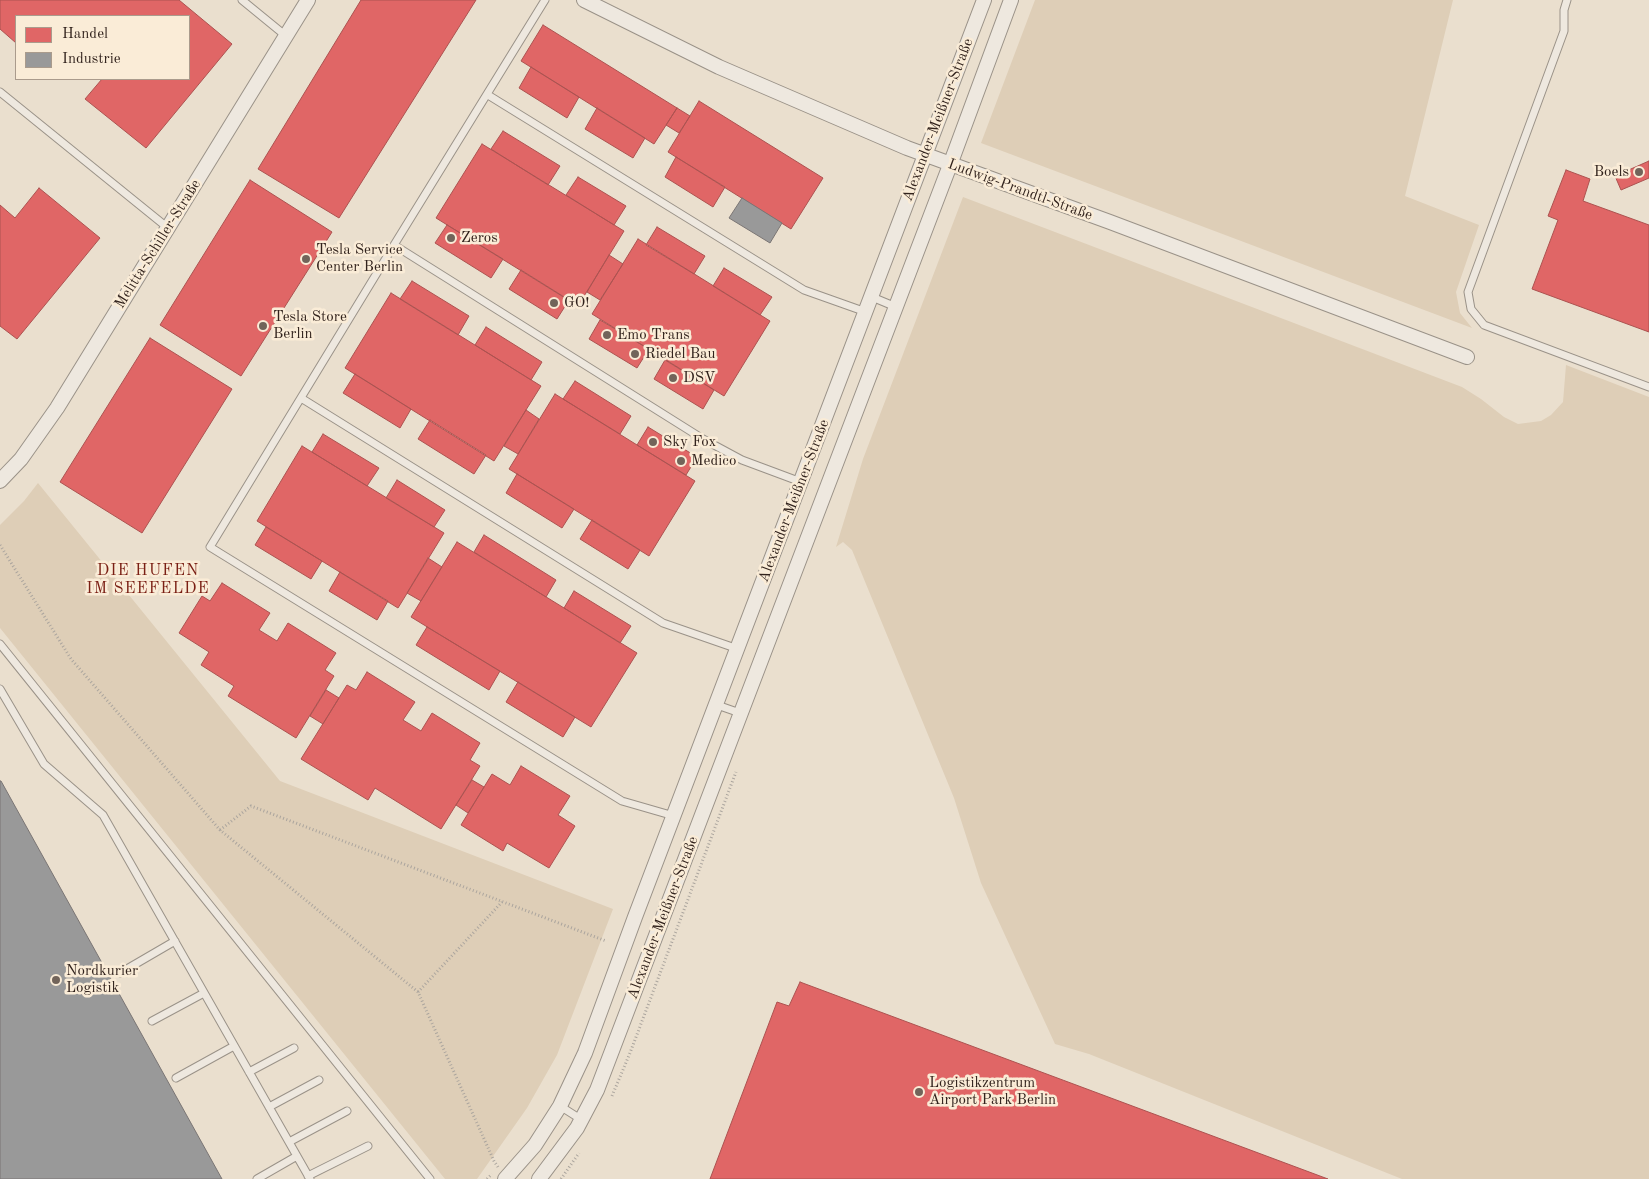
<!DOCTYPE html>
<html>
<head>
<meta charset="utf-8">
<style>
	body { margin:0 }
	#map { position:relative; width:1649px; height:1179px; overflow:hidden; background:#eadfce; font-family:"Old Standard TT",serif }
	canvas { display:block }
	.legend { position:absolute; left:15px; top:15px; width:175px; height:65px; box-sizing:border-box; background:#faecd7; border:1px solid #aa9b8c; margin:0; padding:6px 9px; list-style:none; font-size:15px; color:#31221c }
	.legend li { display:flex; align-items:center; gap:10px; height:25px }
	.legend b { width:25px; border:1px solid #aa9b8c }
</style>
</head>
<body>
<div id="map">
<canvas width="1649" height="1179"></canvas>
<ul class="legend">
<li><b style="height:14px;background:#e06666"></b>Handel</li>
<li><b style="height:14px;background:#999"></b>Industrie</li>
</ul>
</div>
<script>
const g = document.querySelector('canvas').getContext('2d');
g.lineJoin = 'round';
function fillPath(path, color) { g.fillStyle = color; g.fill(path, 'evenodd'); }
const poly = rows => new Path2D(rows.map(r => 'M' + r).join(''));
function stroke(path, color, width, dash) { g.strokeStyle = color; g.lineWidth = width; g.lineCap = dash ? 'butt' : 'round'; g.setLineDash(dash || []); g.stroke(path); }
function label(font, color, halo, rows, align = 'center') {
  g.font = font + ' "Old Standard TT",serif'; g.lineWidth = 5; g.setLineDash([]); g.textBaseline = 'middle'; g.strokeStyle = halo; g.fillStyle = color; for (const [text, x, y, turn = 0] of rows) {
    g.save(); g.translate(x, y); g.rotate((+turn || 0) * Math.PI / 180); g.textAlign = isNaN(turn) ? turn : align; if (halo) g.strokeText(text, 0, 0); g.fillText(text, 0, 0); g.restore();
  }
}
fillPath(poly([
	[1035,0,1453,0,1405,196,1479,225,1456,292,1460,313,1472,328,981,143],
	[963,197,1462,387,1481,399,1504,417,1518,424,1541,421,1551,415,1563,402,1566,365,1649,397,1649,1179,1402,1179,1089,1054,1055,1044,981,883,954,798,852,550,843,542,836,547,863,459],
	[38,483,280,781,613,909,557,1055,527,1108,477,1179,445,1179,0,628,0,525,24,501]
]), '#deceb7');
const shops = poly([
	[0,0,179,0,232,44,146,148,85,99,102,79,189,79,189,16,16,16,16,43,0,29,0,0],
	[361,0,476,0,339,218,258,169,361,0],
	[543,25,677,108,654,144,521,61,543,25],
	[531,67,579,97,567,118,519,88,531,67],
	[699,101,823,178,791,229,668,152,699,101],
	[597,108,645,138,633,158,585,129,597,108],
	[677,108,690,116,679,133,666,125,677,108],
	[503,131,560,166,548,185,491,149,503,131],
	[482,144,624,231,578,306,436,218,482,144],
	[676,157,725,187,713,207,665,177,676,157],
	[1649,161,1649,178,1621,190,1615,176,1649,161],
	[1566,170,1590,179,1583,201,1649,225,1649,332,1532,289,1558,220,1548,216,1566,170],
	[578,177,626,206,614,225,566,195,578,177],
	[250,180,332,232,241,376,160,325,250,180],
	[39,188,100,238,17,339,0,326,0,205,15,218,39,188],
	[447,225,503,259,491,278,435,243,447,225],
	[657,227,705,256,694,274,646,245,657,227],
	[638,239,770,321,724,396,592,314,638,239],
	[609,255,623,264,600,300,587,292,609,255],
	[724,268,772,297,760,315,713,286,724,268],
	[521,270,569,300,557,319,509,289,521,270],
	[412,281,469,316,458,335,400,299,412,281],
	[391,293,541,386,494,461,345,368,391,293],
	[600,320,649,349,637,368,589,339,600,320],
	[486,327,542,362,531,380,475,345,486,327],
	[150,338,232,389,142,533,60,482,150,338],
	[665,360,714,390,703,409,654,379,665,360],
	[355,374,411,409,400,428,343,393,355,374],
	[575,381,631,416,620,434,563,399,575,381],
	[555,394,695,481,649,556,509,469,555,394],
	[526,410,539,419,518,454,504,446,526,410],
	[430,420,486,455,474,474,418,439,430,420],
	[648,427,697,457,686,475,637,445,648,427],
	[323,434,379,468,367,486,312,452,323,434],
	[302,446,444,533,398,608,257,521,302,446],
	[517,474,574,509,562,528,506,493,517,474],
	[397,480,445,510,434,527,386,498,397,480],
	[592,520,640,550,628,569,580,539,592,520],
	[266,527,322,561,311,579,255,545,266,527],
	[484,535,556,580,546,597,474,552,484,535],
	[457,542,637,653,591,727,411,617,457,542],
	[428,558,442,567,421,601,407,593,428,558],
	[340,572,388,601,377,620,329,591,340,572],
	[222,583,270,613,259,630,277,641,288,623,336,653,325,670,334,676,296,738,228,696,234,686,201,665,209,652,179,633,202,596,210,601,222,583],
	[574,591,631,626,620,643,564,608,574,591],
	[427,627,500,671,489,690,416,645,427,627],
	[367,672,415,702,403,720,421,731,432,713,480,743,470,760,480,766,441,829,375,788,368,800,301,759,347,685,356,690,367,672],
	[518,682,575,717,563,737,506,702,518,682],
	[326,690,339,698,323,724,310,716,326,690],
	[521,766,570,796,558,815,575,826,549,868,507,843,503,851,461,825,492,774,510,785,521,766],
	[472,780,484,787,468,813,456,805,472,780],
	[800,982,1328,1179,710,1179,777,1002,789,1006,800,982]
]);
fillPath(shops, '#e06666');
stroke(shops, '#ac5250', 1);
const industry = poly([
	[742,198,782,223,770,243,729,218,742,198],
	[0,781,1,781,222,1179,0,1179,0,781]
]);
fillPath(industry, '#999');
stroke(industry, '#7a7574', 1);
const lane = poly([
	[242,0,286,36],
	[545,0,394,245,703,439,742,460,801,482],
	[1567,0,1564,10,1564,31,1468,292,1471,309,1484,325,1649,387],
	[0,92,168,228],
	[488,95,804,290,866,312],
	[394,245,210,547,622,801,674,816],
	[872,297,896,307],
	[301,398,663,623,738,649],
	[0,644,430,1179],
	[0,689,44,764,103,815,310,1179],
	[717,705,740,713],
	[120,973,175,941],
	[152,1021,204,993],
	[249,1072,294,1048],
	[176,1078,234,1046],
	[560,1106,582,1120],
	[269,1107,319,1080],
	[289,1142,347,1111],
	[308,1176,368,1146],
	[257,1179,297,1156]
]);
const street = poly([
	[584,0,719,67,907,148,1110,222,1467,357],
	[0,481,21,459,57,408,308,0],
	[505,1179,535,1145,560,1106,585,1053,635,917,984,0],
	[539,1179,577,1128,597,1090,950,165,1011,0]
]);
stroke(lane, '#9a9288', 9);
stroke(street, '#9a9288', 16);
stroke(poly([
	[0,545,71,659,220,830,418,992,494,1161,498,1167],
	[220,830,251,806,606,941],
	[418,992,502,902],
	[612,1096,630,1053,736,772],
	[487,1179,492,1174],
	[561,1179,579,1153]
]), '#aba59e', 3, [1, 2.5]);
stroke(lane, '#eee8df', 7);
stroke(street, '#eee8df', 14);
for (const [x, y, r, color] of [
	[1639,172,5,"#72645a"],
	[451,238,5,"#72645a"],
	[306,259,5,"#72645a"],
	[554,303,5,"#72645a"],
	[263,326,5,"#72645a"],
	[607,335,5,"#72645a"],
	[635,354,5,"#72645a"],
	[673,378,5,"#72645a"],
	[653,442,5,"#72645a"],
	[681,461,5,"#72645a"],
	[56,980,5,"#72645a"],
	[919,1092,5,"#72645a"]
]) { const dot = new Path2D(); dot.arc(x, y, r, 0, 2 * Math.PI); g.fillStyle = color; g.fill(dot); stroke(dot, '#faecd7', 2); }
label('15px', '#31221c', '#faecd7', [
	["Alexander-Meißner-Straße",938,120,-69],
	["Ludwig-Prandtl-Straße",1020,190,20],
	["Melitta-Schiller-Straße",158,244,-58],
	["Alexander-Meißner-Straße",794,501,-69],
	["Alexander-Meißner-Straße",663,918,-69]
]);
label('15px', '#31221c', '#faecd7', [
	["Boels",1629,172,"right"],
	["Zeros",461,238],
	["Tesla Service",316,250],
	["Center Berlin",316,267],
	["GO!",564,303],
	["Tesla Store",273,317],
	["Berlin",273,334],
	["Emo Trans",617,335],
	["Riedel Bau",645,354],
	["DSV",683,378],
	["Sky Fox",663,442],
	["Medico",691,461],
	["Nordkurier",66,971],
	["Logistik",66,988],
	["Logistikzentrum",929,1083],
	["Airport Park Berlin",929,1100]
], 'left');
g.letterSpacing = '1px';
label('16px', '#7a1f14', '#faecd7', [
	["DIE HUFEN",148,571],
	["IM SEEFELDE",148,589]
]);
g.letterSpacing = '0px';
</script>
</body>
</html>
